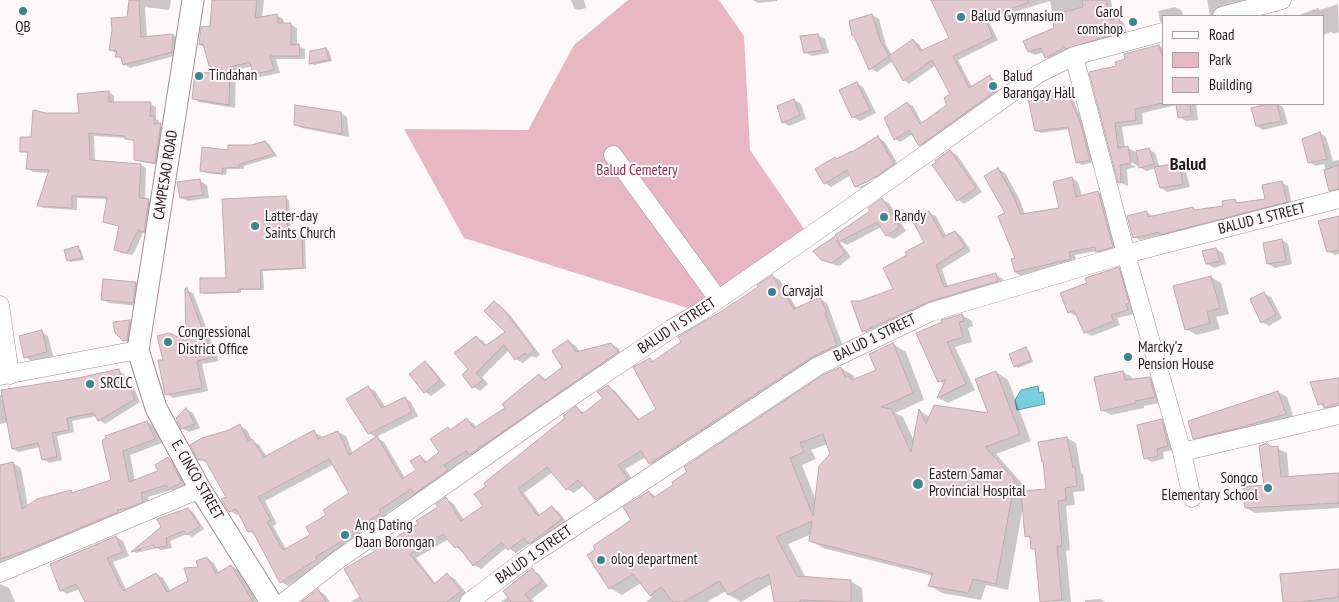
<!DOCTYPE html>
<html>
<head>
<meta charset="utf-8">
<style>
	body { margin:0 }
	#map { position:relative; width:1339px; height:602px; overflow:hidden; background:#fef8fa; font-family:"PT Sans Narrow",sans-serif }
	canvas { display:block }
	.legend { position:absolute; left:1162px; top:15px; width:162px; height:90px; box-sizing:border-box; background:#fef8fa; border:1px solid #a7a0a2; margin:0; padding:6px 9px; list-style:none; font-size:15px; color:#241b1d }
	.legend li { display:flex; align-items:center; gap:10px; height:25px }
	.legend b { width:25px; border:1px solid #a7a0a2 }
</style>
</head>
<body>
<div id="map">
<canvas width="1339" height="602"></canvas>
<ul class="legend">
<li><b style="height:6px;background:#fff"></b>Road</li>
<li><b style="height:14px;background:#e7b7c3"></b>Park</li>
<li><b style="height:14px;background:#e1c9cf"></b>Building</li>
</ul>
</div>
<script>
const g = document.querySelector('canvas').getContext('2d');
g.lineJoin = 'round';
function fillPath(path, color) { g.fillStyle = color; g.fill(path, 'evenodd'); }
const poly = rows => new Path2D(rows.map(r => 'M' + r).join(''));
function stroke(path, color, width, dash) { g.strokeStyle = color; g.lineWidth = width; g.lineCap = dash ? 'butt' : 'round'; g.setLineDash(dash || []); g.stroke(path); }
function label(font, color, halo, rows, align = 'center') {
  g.font = font + ' "PT Sans Narrow",sans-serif'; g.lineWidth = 4; g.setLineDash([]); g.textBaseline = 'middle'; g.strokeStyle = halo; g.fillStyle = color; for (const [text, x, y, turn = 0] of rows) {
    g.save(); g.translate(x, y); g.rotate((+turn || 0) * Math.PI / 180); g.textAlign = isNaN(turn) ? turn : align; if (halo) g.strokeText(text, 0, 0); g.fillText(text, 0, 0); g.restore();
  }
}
fillPath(poly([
	[628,0,719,0,744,36,750,150,809,236,700,312,464,238,404,129,528,130,574,45]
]), '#e7b7c3');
const water = poly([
	[1038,386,1039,393,1043,392,1045,404,1017,410,1015,400,1021,390,1038,386]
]);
fillPath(water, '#79cedd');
stroke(water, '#6098a3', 1);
fillPath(poly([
	[130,0,171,0,169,10,145,7,147,38,173,35,179,39,178,55,130,68,124,64,123,60,117,56,117,54,111,50,128,18],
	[214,0,264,0,262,18,276,15,283,19,284,24,290,24,297,28,297,46,305,49,305,59,276,59,280,73,260,77,254,73,252,66,236,71,235,108,199,102,193,98,213,74,206,48,200,45,211,27],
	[571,0,584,0,586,8,578,10,574,8],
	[753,0,777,0,777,1,758,3],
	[932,0,1111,0,1114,20,1119,19,1124,23,1127,35,1052,60,1046,57,1044,52,1035,55,1029,52,1056,28,1050,1,988,20,998,40,958,60,972,87,990,76,995,80,999,95,925,148,920,145,913,134,900,142,895,139,907,103,913,106,922,123,949,105,952,95,936,65,909,84,904,80,893,61,877,72,870,69,872,15,879,19,886,45,892,55,913,41,919,44,923,51,951,38],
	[1207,0,1257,0,1219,16,1210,16],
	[1338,4,1339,32,1334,34,1331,32,1323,35,1323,16,1296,16,1318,8,1320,10],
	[1175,7,1182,11,1183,16,1163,16,1163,23,1160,21,1158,11],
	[818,35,825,39,829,53,812,56,805,52],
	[1159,46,1163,48,1163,104,1196,104,1198,120,1186,121,1179,117,1177,105,1142,113,1143,124,1122,127,1125,148,1127,147,1137,153,1148,149,1155,153,1160,168,1179,164,1185,168,1190,187,1167,192,1161,188,1156,168,1146,171,1126,159,1125,161,1136,167,1127,169,1128,186,1119,182,1091,73,1118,67],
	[326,49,329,51,332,61,314,65,311,63],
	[857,83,863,87,876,113,860,121,853,117],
	[1064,87,1069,90,1084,125,1094,162,1082,165,1077,162,1070,129,1041,133,1036,130,1046,97],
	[109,92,114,96,114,103,150,104,156,107,156,119,159,121,159,125,166,128,160,165,141,162,135,159,135,142,127,138,94,136,95,162,141,165,146,168,145,200,154,203,149,234,143,233,133,255,121,253,116,250,120,227,105,221,108,199,77,198,77,210,44,208,38,205,50,173,33,172,28,169,29,154,22,151,33,138,46,115,80,114],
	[794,100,801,104,806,119,789,126,783,122],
	[1273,104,1278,104,1283,107,1288,124,1263,130,1257,126,1253,109],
	[341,113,347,117,349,137,302,128,295,125],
	[1320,133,1326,137,1333,161,1339,160,1339,193,1337,194,1330,190,1324,164,1316,166,1309,162],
	[878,138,885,142,900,168,863,190,856,186,851,175,831,187,825,183,835,158,838,160],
	[875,178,875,180,859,187,859,184],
	[265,142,269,144,277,156,244,166,244,169,227,169,226,175,206,173,201,170,252,146],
	[950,151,957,155,982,192,964,204,958,200],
	[998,169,1005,173,1020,200,1025,215,1060,209,1072,178,1078,182,1082,197,1098,192,1105,196,1119,250,1104,255,1098,251,1075,255,1077,263,1023,277,1016,273,1013,260,1017,259],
	[200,181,207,185,209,198,188,201,181,198],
	[1282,183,1288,186,1292,205,1166,237,1163,235,1140,240,1134,237,1147,213,1153,216,1193,209,1197,211,1224,207,1235,200,1240,204,1267,200],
	[285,198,289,200,291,237,301,236,305,238,306,269,263,271,264,290,241,290,241,293,205,294,202,292,227,279],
	[882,200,889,203,906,231,894,239,887,236,881,227,847,245,840,241,836,235,872,211],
	[929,213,936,216,947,237,955,232,961,236,971,251,942,269,948,287,996,275,1003,279,1004,284,870,335,863,331,861,302,895,289,908,256,926,242],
	[1339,218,1339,254,1335,255,1328,251],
	[834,238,840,242,851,257,839,266,829,263,822,259],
	[1282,240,1288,244,1292,264,1275,268,1268,264],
	[78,248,81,250,84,260,71,262,68,260],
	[1216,249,1223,253,1226,264,1214,268,1207,264],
	[1119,269,1125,272,1134,314,1117,318,1120,325,1092,336,1085,332,1078,315,1076,316,1069,312,1088,283],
	[772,276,780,280,797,309,820,299,827,303,844,349,657,467,650,463,646,457,625,469,635,483,604,503,597,499,584,485,574,493,567,489,553,472,524,493,541,516,552,507,559,512,568,524,537,547,530,543,516,553,507,547,481,569,474,565,463,552,456,547,449,539,416,558,436,584,447,575,455,579,468,595,466,602,351,602,360,596,376,552,389,540,391,541,419,525,440,507,446,499,453,503,464,520,485,506,576,408,585,413,604,398,608,387,615,391,640,420,658,409,650,359,654,362,760,287],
	[1211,277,1221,283,1229,314,1216,317,1220,329,1197,335,1186,329],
	[136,283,142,287,139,306,109,303,103,299],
	[186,290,193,293,219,361,202,364,208,391,173,398,167,394,164,361,187,343],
	[1264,294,1271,297,1282,318,1269,326,1262,322,1252,299],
	[495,302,501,306,511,316,540,355,536,358,532,356,523,363,516,359,509,350,482,377,488,384,480,391,473,387,470,369,476,337,483,341,487,346,507,332],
	[962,315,972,321,973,326,968,328,972,342,955,347,975,390,948,403,939,398,945,385,939,381,917,334],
	[130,321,136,325,131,344,124,340],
	[42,332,48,336,53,356,32,361,25,357],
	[569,341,576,346,580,352,610,344,618,348,624,357,477,458,472,455,450,470,454,474,417,494,386,514,387,517,360,538,322,561,323,563,288,586,281,582,256,536,249,531,240,514,237,515,230,511,228,497,208,463,199,459,229,431,240,426,247,430,252,440,259,445,267,457,314,432,321,436,323,439,338,432,346,436,353,454,377,438,369,433,368,387,375,391,386,408,405,398,411,402,418,416,376,437,384,442,405,478,417,470,420,456,428,462,440,453,448,428,451,430,467,420,474,424,477,428,507,408,539,375,547,380,564,367],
	[334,464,351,493,328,515,312,535,286,549,273,526,277,524,265,501],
	[893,344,906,352,924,400,895,413,903,417,914,441,920,411,930,417,990,414,996,372,1008,380,1031,441,996,454,1026,488,1026,492,1047,490,1067,438,1076,443,1081,473,1083,474,1085,491,1073,492,1075,505,1066,506,1070,550,1066,551,1071,602,1041,601,1036,550,1032,548,1031,539,1026,536,1023,507,1008,590,986,585,981,600,942,593,930,586,933,576,823,548,811,541,812,534,788,544,806,578,850,581,862,588,863,602,775,602,771,584,741,602,729,595,726,591,707,602,646,602,652,597,641,583,622,595,610,588,633,520,649,492,657,497,840,368,853,375,855,380,877,370],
	[828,444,832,454,816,501,802,465,816,459,811,450],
	[1026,349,1029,351,1033,362,1018,368,1015,366],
	[425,363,431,367,446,385,431,396,425,392,410,374],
	[118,371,124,374,127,386,134,388,140,402,105,424,99,420,97,416,72,421,74,432,57,436,62,460,49,463,43,459,40,447,19,452,13,449,8,422,0,424,0,395],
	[1123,372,1132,377,1133,381,1149,378,1159,383,1164,402,1144,406,1144,408,1111,415,1102,410],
	[1339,379,1339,409,1332,411,1319,404],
	[1278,392,1287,397,1294,419,1203,443,1194,438],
	[186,409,193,413,200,428,189,432,182,428],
	[1162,421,1168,425,1174,450,1163,452,1164,459,1152,462,1145,458],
	[147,422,154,426,162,443,130,455,135,481,160,472,168,458,176,463,189,486,177,493,171,490,148,497,150,506,0,567,0,466,13,463,21,468,28,507,71,492,74,493,112,481,103,441],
	[1267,444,1287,453,1289,478,1339,474,1339,508,1255,513,1246,508,1266,486],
	[188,509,193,512,204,529,192,537,187,534,170,541,172,548,161,550,157,548,136,553,133,551],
	[161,544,141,550,145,546],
	[116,537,123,541,129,556,113,562,128,594,134,602,86,602,80,589,67,594,61,590],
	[206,558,214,563,219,573,231,566,239,570,257,602,154,602,156,574,163,578,171,592,189,582],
	[532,570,539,574,548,586,532,599,534,602,501,602,509,596],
	[1339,570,1339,602,1285,602],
	[0,584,9,588,15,602,0,602],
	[318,590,325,595,330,602,306,602],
	[1100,599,1105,602,1085,602,1085,600]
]), '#0003');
const building = poly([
	[129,0,139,0,141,37,173,34,172,52,123,65,121,57,115,57,117,51,109,50,112,30,111,18,127,17,129,0],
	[212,0,257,0,255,18,277,14,278,23,291,23,291,45,299,44,300,56,270,56,274,70,253,74,250,62,230,67,229,105,192,99,195,72,211,73,203,44,199,45,201,27,210,26,212,0],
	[931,0,1028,0,1028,3,984,17,993,37,953,56,969,88,990,75,994,92,919,146,909,130,894,140,884,118,907,102,920,124,947,105,944,98,950,94,932,60,903,81,889,56,913,39,920,51,949,38,931,0],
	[1082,0,1106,0,1110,20,1119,18,1122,32,1065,49,1065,47,1045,58,1041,48,1028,52,1023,41,1054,28,1052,15,1083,7,1082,0],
	[872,14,880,40,889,56,869,70,854,36,852,36,849,21,872,14],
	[818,34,823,50,804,53,800,36,818,34],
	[1159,45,1163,60,1163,103,1135,109,1136,120,1115,123,1118,148,1128,146,1131,163,1120,165,1121,183,1118,183,1089,72,1116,66,1115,62,1125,59,1124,54,1159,45],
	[326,48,329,60,309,64,310,51,326,48],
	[857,82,870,110,852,118,839,90,857,82],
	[1064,86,1080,121,1090,160,1076,163,1068,127,1035,131,1028,99,1044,96,1043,93,1064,86],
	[109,91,109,102,151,102,150,116,154,116,154,124,161,123,155,163,134,160,134,140,125,139,125,136,89,133,90,160,141,164,139,198,149,199,144,232,138,230,127,253,114,250,119,226,103,222,107,197,72,196,72,208,37,206,49,170,26,169,28,152,20,152,20,137,31,137,33,110,46,113,79,113,77,94,109,91],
	[794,99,800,115,782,123,777,106,794,99],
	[1176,104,1190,104,1191,116,1178,118,1176,104],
	[1268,104,1277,104,1281,121,1256,126,1251,108,1268,104],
	[295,105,341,112,342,134,294,125,295,105],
	[1320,132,1327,159,1308,163,1302,139,1320,132],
	[878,136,894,164,869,181,855,187,847,170,824,184,815,169,835,157,836,159,852,151,852,152,878,136],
	[265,141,274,154,240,164,240,167,223,168,222,174,200,171,202,147,228,150,228,145,252,145,265,141],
	[1149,148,1154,164,1139,168,1136,151,1149,148],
	[950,150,976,188,957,201,932,165,936,163,935,161,950,150],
	[1179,163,1183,184,1160,188,1154,167,1179,163],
	[1339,165,1339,189,1329,191,1324,170,1339,165],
	[998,168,1013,195,1021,214,1059,208,1053,182,1072,177,1076,197,1098,191,1113,247,1096,252,1095,247,1069,252,1071,259,1015,272,1011,259,1015,258,998,216,1005,213,984,176,998,168],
	[200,179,203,195,180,198,177,182,200,179],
	[1282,181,1287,202,1163,234,1159,234,1159,232,1133,238,1127,216,1147,211,1148,217,1193,207,1194,210,1223,206,1222,201,1235,199,1236,203,1265,199,1262,185,1282,181],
	[286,196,288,235,302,235,303,268,260,270,261,289,238,289,238,292,200,293,200,278,226,278,222,199,286,196],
	[882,198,900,227,886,236,877,222,839,242,835,235,870,211,868,208,882,198],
	[929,211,943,237,955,231,965,247,936,265,944,287,996,273,998,281,928,302,862,332,851,301,860,301,893,289,883,268,907,255,905,252,924,242,913,222,929,211],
	[1339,216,1339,250,1327,252,1318,221,1339,216],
	[834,237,845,253,832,263,821,260,813,251,834,237],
	[1282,239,1286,261,1267,264,1263,243,1282,239],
	[78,246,82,258,67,261,64,250,78,246],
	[1216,248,1220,261,1206,264,1202,251,1216,248],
	[1119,267,1129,303,1126,304,1128,310,1111,315,1114,321,1084,333,1074,310,1068,313,1060,293,1087,283,1085,278,1119,267],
	[772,275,794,309,820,297,827,312,825,313,837,345,812,357,649,464,641,451,618,465,628,478,596,500,578,480,566,490,547,467,518,489,538,516,552,506,562,519,529,544,524,538,508,550,502,542,473,566,458,546,455,548,443,534,410,554,434,584,447,573,461,591,447,602,363,602,344,569,375,551,373,548,377,546,389,539,390,541,418,524,416,521,438,507,436,504,446,497,461,521,483,506,474,494,486,486,484,483,565,418,563,416,576,406,582,414,603,398,597,392,608,385,638,420,656,409,633,367,650,358,652,362,681,342,678,337,722,311,758,287,757,285,772,275],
	[1211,276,1220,308,1207,312,1210,323,1185,330,1173,286,1211,276],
	[103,279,136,282,133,303,101,300,103,279],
	[187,288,213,357,197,361,202,388,165,395,158,360,163,360,157,336,169,333,186,341,185,289,187,288],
	[1264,292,1276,314,1261,323,1250,299,1264,292],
	[494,301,504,310,534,350,528,356,525,353,515,360,504,345,476,373,483,380,472,388,462,375,468,369,454,353,476,336,485,346,505,332,484,311,494,301],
	[962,314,964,321,959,322,963,337,947,342,966,384,937,398,946,379,938,382,916,333,942,322,941,320,962,314],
	[130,320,127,340,123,341,115,333,113,322,130,320],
	[42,330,47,352,24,358,19,336,42,330],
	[568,340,576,352,611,343,618,352,469,455,466,451,444,465,448,470,414,494,411,489,379,510,381,513,352,531,354,534,315,557,317,559,280,583,252,530,248,532,236,509,229,512,221,499,226,497,205,460,198,460,190,445,202,438,229,430,240,424,248,441,252,439,264,457,314,430,318,439,338,431,349,455,377,436,402,479,416,470,410,461,420,455,425,463,439,452,430,439,448,427,450,430,467,418,474,428,505,408,502,404,539,374,544,381,562,367,552,351,568,340],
	[329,459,349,493,323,510,326,515,306,527,310,535,283,550,267,522,271,520,258,497,329,459],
	[893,343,913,393,881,407,891,409,911,452,919,409,926,424,934,405,988,413,975,379,996,371,1020,434,985,447,1015,480,996,584,973,579,968,593,928,586,933,573,809,541,812,521,776,537,797,576,851,580,851,602,800,600,800,602,774,602,769,574,760,579,759,577,728,595,719,581,684,602,673,602,661,587,650,596,633,574,609,589,587,555,595,550,593,546,631,520,623,507,649,491,653,498,673,485,672,482,687,472,684,467,823,375,841,367,845,378,849,376,852,380,876,370,869,354,893,343],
	[823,434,830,454,819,466,813,516,790,458,804,452,800,443,823,434],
	[1026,347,1031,360,1014,367,1009,354,1026,347],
	[425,361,440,380,424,393,409,374,425,361],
	[119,369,123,386,128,384,135,399,98,421,94,413,67,418,69,430,52,433,57,457,42,460,38,443,12,449,1,390,78,378,119,369],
	[1123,371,1125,380,1150,377,1155,397,1135,401,1136,403,1101,411,1094,377,1123,371],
	[1339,378,1339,403,1324,408,1323,403,1318,405,1310,382,1339,378],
	[368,386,382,408,405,397,412,412,368,434,346,399,368,386],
	[1278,391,1286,414,1242,427,1193,439,1188,421,1278,391],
	[186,408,195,424,181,429,176,418,186,408],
	[1162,419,1168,446,1157,449,1158,456,1144,459,1137,425,1162,419],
	[147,421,155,439,123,451,129,482,158,471,155,465,168,457,182,482,169,489,166,485,141,493,143,502,128,508,117,510,118,512,27,550,0,559,0,465,13,462,22,509,37,499,71,490,72,493,111,480,102,441,106,438,105,436,147,421],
	[1067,437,1073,468,1075,467,1077,486,1065,488,1066,500,1058,501,1062,546,1057,546,1062,600,1040,602,1035,549,1031,549,1030,536,1025,537,1021,491,1046,489,1043,462,1042,462,1038,442,1067,437],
	[1267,443,1271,447,1278,446,1281,477,1339,473,1339,503,1245,508,1243,487,1264,485,1259,446,1267,443],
	[188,508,200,526,187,535,184,531,166,538,167,546,155,548,154,545,131,552,161,527,157,519,188,508],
	[116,536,123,552,107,558,123,591,156,573,167,592,188,581,184,568,198,567,196,561,207,557,216,574,231,565,253,602,85,602,76,584,60,591,50,564,116,536],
	[532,568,542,581,525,594,531,602,511,602,503,591,532,568],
	[1339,569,1339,597,1300,602,1283,602,1280,574,1339,569],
	[318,589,326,602,301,602,318,589]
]);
fillPath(building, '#e1c9cf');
stroke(building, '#c0a9af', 1);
const minor = poly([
	[1222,16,1282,0],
	[1074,56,1126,254,1182,452,1192,498],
	[613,155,718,299],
	[0,305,10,375],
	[0,376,138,350],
	[1182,452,1339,415],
	[0,573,200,489],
	[284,602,338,560,549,412,671,329,700,312,840,215,1038,74,1074,56,1163,32],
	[469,602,530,556,818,366,931,312,1126,254,1339,199]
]);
const tertiary = poly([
	[193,0,138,350,156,408,200,489,271,602]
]);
stroke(minor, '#a38c91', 19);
stroke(tertiary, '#a38c91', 23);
stroke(minor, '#fff', 18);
stroke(tertiary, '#fff', 21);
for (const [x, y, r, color] of [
	[23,11,5,"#3e8490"],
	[961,17,5,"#3e8490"],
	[1133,22,5,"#3e8490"],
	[199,76,5,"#3e8490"],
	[993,86,5,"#3e8490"],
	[884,217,5,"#3e8490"],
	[255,226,5,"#3e8490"],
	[772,292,5,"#3e8490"],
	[168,342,5,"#3e8490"],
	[1128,357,5,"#3e8490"],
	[90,384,5,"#3e8490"],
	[918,484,6,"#3e8490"],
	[1268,488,5,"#3e8490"],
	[345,535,5,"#3e8490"],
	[601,560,5,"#3e8490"]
]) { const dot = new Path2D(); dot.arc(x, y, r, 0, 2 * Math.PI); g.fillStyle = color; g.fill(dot); stroke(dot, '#fef8fa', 2); }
label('15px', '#241b1d', '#fef8fa', [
	["Garol",1123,13,"right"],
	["comshop",1123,30,"right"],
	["Balud Gymnasium",971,17],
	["QB",23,28,"center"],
	["Tindahan",209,76],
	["Balud",1003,77],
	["Barangay Hall",1003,94],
	["Latter-day",265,217],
	["Saints Church",265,234],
	["Randy",894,217],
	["Carvajal",782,292],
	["Congressional",178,333],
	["District Office",178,350],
	["Marcky'z",1138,348],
	["Pension House",1138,365],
	["SRCLC",100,384],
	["Eastern Samar",929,475],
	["Provincial Hospital",929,492],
	["Songco",1258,479,"right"],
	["Elementary School",1258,496,"right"],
	["Ang Dating",355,526],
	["Daan Borongan",355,543],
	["olog department",611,560]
], 'left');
label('15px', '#84334e', '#fef8fa', [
	["Balud Cemetery",637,171]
]);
label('15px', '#241b1d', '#fef8fa', [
	["CAMPESAO ROAD",166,175,-81],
	["BALUD 1 STREET",1262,219,-14],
	["BALUD II STREET",677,326,-33],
	["BALUD 1 STREET",875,338,-26],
	["E. CINCO STREET",197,480,60],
	["BALUD 1 STREET",534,555,-35]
]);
label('bold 18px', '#241b1d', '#fef8fa', [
	["Balud",1188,165]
]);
</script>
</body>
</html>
